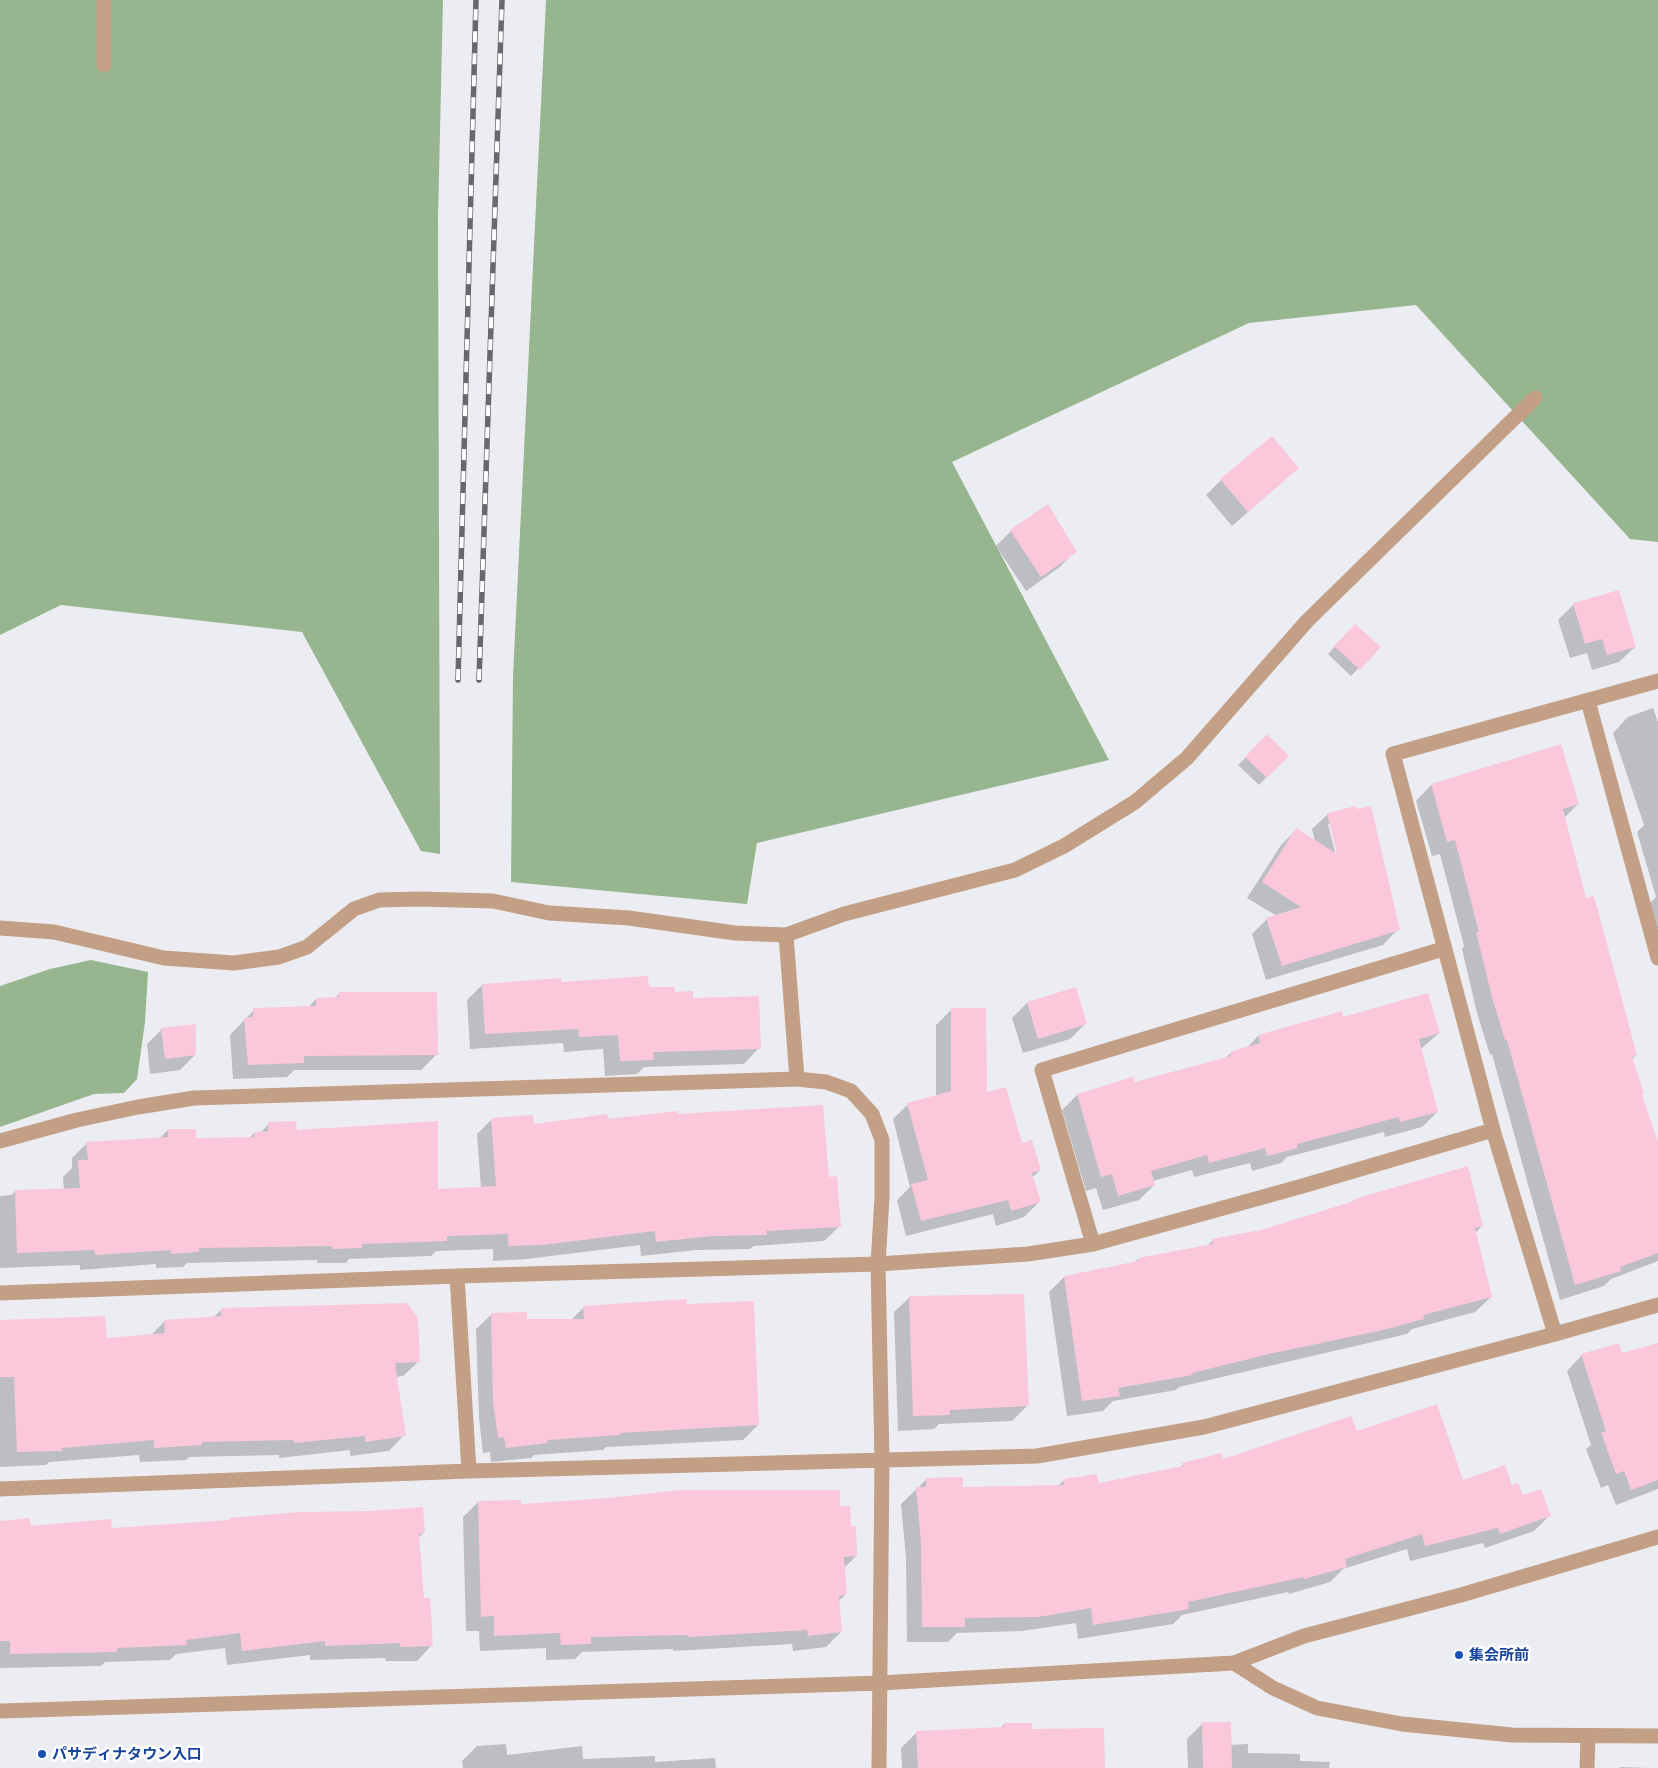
<!DOCTYPE html>
<html>
<head>
<meta charset="utf-8">
<style>
	body { margin:0 }
	canvas { display:block; background:#ebedf3 }
</style>
</head>
<body>
<canvas width="1658" height="1768"></canvas>
<script>
const g = document.querySelector('canvas').getContext('2d');
g.lineJoin = 'round';
function fillPath(path, color) { g.fillStyle = color; g.fill(path, 'evenodd'); }
const poly = rows => new Path2D(rows.map(r => 'M' + r).join(''));
function stroke(path, color, width, dash) { g.strokeStyle = color; g.lineWidth = width; g.lineCap = dash ? 'butt' : 'round'; g.setLineDash(dash || []); g.stroke(path); }
function label(font, color, halo, rows, align = 'center') {
  g.font = font + ' Ubuntu,"Noto Sans JP",sans-serif'; g.lineWidth = 5; g.setLineDash([]); g.textBaseline = 'middle'; g.strokeStyle = halo; g.fillStyle = color; for (const [text, x, y, turn = 0] of rows) {
    g.save(); g.translate(x, y); g.rotate((+turn || 0) * Math.PI / 180); g.textAlign = isNaN(turn) ? turn : align; if (halo) g.strokeText(text, 0, 0); g.fillText(text, 0, 0); g.restore();
  }
}
fillPath(poly([
	[0,0,443,0,438,219,440,854,421,851,302,632,61,605,0,635],
	[546,0,1658,0,1658,542,1630,539,1416,305,1249,323,952,462,1109,760,757,843,747,904,511,882,513,676],
	[91,960,148,972,145,1022,137,1079,124,1093,94,1094,0,1127,0,986,50,969]
]), '#97b68f');
fillPath(poly([
	[1298,468,1232,526,1206,495,1221,480],
	[1011,531,1075,551,1060,567,1026,591,996,546],
	[1573,605,1635,647,1619,662,1592,670,1587,653,1570,658,1558,620],
	[1348,632,1379,647,1351,676,1328,654],
	[1653,708,1658,722,1658,931,1650,903,1656,897,1637,832,1644,825,1613,733,1628,717],
	[1267,736,1287,756,1259,785,1238,765],
	[1560,745,1578,804,1564,818,1585,900,1636,1055,1632,1059,1641,1095,1658,1145,1658,1261,1611,1279,1604,1286,1560,1300,1492,1054,1490,1055,1477,1013,1462,949,1464,946,1440,854,1432,856,1416,801,1431,785],
	[1328,814,1398,929,1383,945,1266,980,1252,934,1267,919,1277,916,1247,898,1281,845,1296,830,1315,842,1312,829],
	[1328,824,1331,824,1339,860,1337,860],
	[560,983,648,989,692,1000,759,1048,744,1064,644,1067,637,1074,605,1076,603,1049,564,1052,563,1043,470,1049,467,1000,482,985],
	[340,993,436,1055,421,1070,294,1070,287,1077,233,1079,230,1035,254,1010,308,1008,316,999,334,999],
	[1027,1003,1085,1024,1070,1039,1023,1053,1012,1018],
	[951,1010,985,1094,1040,1170,1032,1178,1039,1202,1024,1217,996,1226,993,1214,906,1236,897,1200,910,1187,893,1119,908,1104,936,1096,936,1025],
	[1343,1019,1439,1033,1421,1049,1437,1112,1422,1127,1385,1137,1384,1132,1287,1157,1281,1163,1252,1171,1250,1163,1194,1177,1192,1170,1153,1181,1154,1185,1139,1200,1103,1210,1096,1188,1086,1191,1062,1110,1077,1095,1134,1084,1224,1059,1231,1053,1246,1049,1258,1036],
	[162,1029,195,1055,180,1070,150,1074,147,1044],
	[676,1116,828,1178,840,1226,824,1241,754,1246,750,1249,696,1250,641,1256,640,1245,527,1259,493,1261,493,1249,436,1251,431,1256,349,1259,346,1263,317,1263,317,1260,187,1263,183,1267,156,1268,156,1264,80,1270,80,1265,0,1268,0,1196,12,1195,15,1191,64,1190,63,1177,72,1168,72,1158,87,1143,159,1139,168,1130,195,1139,249,1138,254,1133,260,1133,269,1124,296,1131,437,1190,481,1188,477,1134,492,1119,533,1126],
	[1354,1200,1482,1226,1475,1233,1491,1297,1475,1312,1412,1329,1407,1334,1179,1387,1176,1390,1113,1401,1103,1411,1067,1416,1049,1292,1064,1277,1134,1263,1138,1259,1207,1246,1213,1240,1261,1231,1351,1204],
	[910,1297,1027,1406,1012,1421,939,1424,934,1429,898,1431,894,1312],
	[686,1306,758,1425,743,1440,606,1447,603,1450,534,1455,531,1458,491,1462,490,1452,483,1453,479,1418,476,1329,492,1314,525,1321,571,1320,584,1307],
	[222,1309,419,1361,403,1376,396,1377,404,1435,389,1451,350,1456,350,1450,279,1458,279,1455,189,1457,186,1460,140,1462,139,1455,49,1462,46,1465,0,1467,0,1322,106,1339,151,1335,164,1322,213,1318],
	[1658,1344,1658,1489,1616,1505,1608,1485,1601,1488,1586,1449,1591,1445,1567,1371,1582,1355,1621,1355],
	[1356,1433,1462,1482,1512,1487,1549,1516,1534,1531,1485,1548,1483,1543,1410,1561,1407,1549,1343,1569,1330,1582,1289,1594,1288,1592,1182,1615,1173,1624,1078,1639,1076,1623,1022,1631,957,1633,948,1642,907,1642,906,1558,901,1504,926,1480,962,1488,1057,1487,1064,1480,1098,1485,1179,1468,1183,1464,1223,1460],
	[478,1502,520,1505,839,1507,849,1527,856,1556,844,1568,846,1594,838,1602,841,1632,826,1647,793,1651,792,1644,673,1651,673,1649,582,1652,575,1659,546,1660,546,1648,480,1651,479,1631,466,1631,463,1517],
	[0,1522,30,1527,111,1529,424,1532,418,1538,423,1599,432,1645,417,1661,386,1661,385,1658,310,1660,310,1655,227,1665,225,1648,176,1654,170,1660,105,1662,101,1666,0,1668],
	[1004,1724,1031,1731,1104,1768,902,1768,901,1748,916,1733,1000,1729],
	[1202,1724,1230,1745,1248,1744,1248,1753,1300,1754,1300,1761,1330,1762,1329,1768,1188,1768,1187,1739],
	[506,1744,507,1755,582,1746,583,1759,655,1756,655,1762,715,1758,716,1768,463,1768,462,1761,477,1746],
	[1621,1767,1648,1768,1619,1768]
]), '#0003');
fillPath(poly([
	[1272,436,1299,468,1248,512,1220,479],
	[1048,504,1077,552,1041,577,1010,530],
	[1619,590,1636,647,1607,655,1602,639,1585,644,1573,603],
	[1355,624,1381,647,1360,670,1334,646],
	[1267,734,1289,756,1267,778,1245,757],
	[1561,744,1579,804,1563,809,1586,898,1594,896,1637,1055,1632,1057,1644,1094,1642,1095,1658,1142,1658,1253,1620,1267,1621,1271,1575,1285,1507,1040,1505,1040,1492,997,1476,932,1479,932,1455,840,1447,842,1431,784],
	[1356,806,1357,809,1371,806,1400,930,1282,966,1266,918,1301,907,1262,882,1296,828,1337,854,1327,813],
	[648,976,649,987,674,987,675,992,693,991,693,998,759,996,761,1049,653,1052,654,1060,620,1061,618,1035,579,1037,578,1029,485,1034,482,984,561,978,561,982],
	[1076,987,1087,1024,1038,1039,1027,1002],
	[339,992,437,992,438,1055,304,1056,304,1063,248,1065,244,1018,253,1017,253,1008,316,1006,316,998,339,997],
	[1428,993,1440,1033,1419,1039,1438,1112,1400,1122,1399,1117,1297,1144,1298,1148,1267,1156,1265,1148,1209,1163,1207,1155,1151,1171,1155,1185,1118,1196,1112,1174,1101,1177,1077,1094,1133,1077,1135,1082,1231,1056,1230,1052,1260,1043,1258,1035,1342,1011,1343,1017],
	[951,1008,986,1008,987,1092,1006,1087,1022,1143,1032,1140,1041,1170,1032,1173,1041,1202,1011,1211,1008,1200,921,1221,911,1184,928,1180,907,1103,951,1091],
	[196,1024,196,1055,165,1059,161,1028],
	[823,1105,829,1177,837,1176,841,1227,766,1231,767,1235,712,1236,656,1242,655,1231,543,1245,508,1246,508,1234,447,1236,447,1241,362,1244,362,1248,332,1249,332,1246,199,1248,199,1252,171,1254,171,1250,95,1255,94,1250,17,1253,15,1190,80,1188,78,1160,88,1160,86,1142,168,1137,168,1129,196,1129,196,1138,254,1137,254,1132,268,1131,268,1122,296,1121,297,1130,438,1121,438,1189,496,1186,491,1118,533,1115,534,1124,607,1114,608,1119,677,1111,677,1114],
	[1468,1166,1483,1226,1475,1228,1492,1297,1423,1315,1424,1319,1383,1330,1269,1354,1192,1373,1193,1375,1118,1388,1120,1396,1082,1401,1064,1276,1138,1261,1138,1258,1213,1244,1212,1239,1261,1230,1354,1201,1354,1199],
	[1024,1294,1029,1406,950,1410,950,1415,913,1416,909,1296],
	[687,1299,687,1304,754,1301,759,1425,620,1433,620,1435,547,1440,548,1443,506,1448,504,1437,498,1438,493,1402,491,1313,527,1312,527,1319,584,1319,583,1306],
	[407,1303,418,1318,420,1362,395,1363,406,1436,365,1442,365,1436,294,1443,294,1440,202,1442,202,1445,154,1448,154,1440,62,1448,62,1451,17,1452,14,1377,0,1377,0,1320,105,1316,107,1338,165,1333,164,1320,221,1316,221,1308],
	[1619,1343,1622,1353,1658,1343,1658,1480,1631,1490,1624,1471,1616,1474,1601,1433,1606,1431,1581,1354],
	[1437,1404,1463,1480,1505,1465,1512,1485,1518,1483,1523,1495,1541,1489,1551,1516,1500,1534,1498,1528,1425,1546,1422,1534,1345,1559,1347,1567,1304,1579,1304,1577,1188,1602,1189,1609,1093,1625,1091,1608,1038,1617,965,1618,965,1627,922,1627,921,1542,916,1487,926,1487,926,1478,963,1477,963,1487,1064,1485,1063,1479,1097,1474,1099,1483,1183,1466,1182,1463,1222,1453,1223,1459,1351,1416,1357,1431],
	[681,1490,840,1490,840,1506,850,1506,851,1526,856,1526,857,1556,844,1557,847,1594,839,1596,842,1632,808,1636,807,1630,688,1637,687,1635,591,1637,591,1644,561,1645,560,1633,494,1636,494,1616,481,1617,478,1501,521,1500,521,1504,608,1498],
	[423,1507,425,1532,419,1534,424,1598,430,1598,433,1646,400,1647,400,1643,325,1646,325,1641,242,1651,240,1633,186,1640,187,1645,117,1648,117,1652,10,1654,10,1641,0,1641,0,1521,30,1518,31,1526,111,1519,112,1528,229,1520,229,1518,301,1512,370,1511],
	[1202,1722,1231,1722,1232,1768,1203,1768],
	[1004,1723,1032,1723,1032,1729,1104,1728,1105,1768,918,1768,916,1731,1004,1727]
]), '#fbc7db');
stroke(poly([
	[104,65,104,0],
	[1588,701,1658,958],
	[0,928,54,932,164,958,234,963,279,957,307,947,354,909,379,900,420,899,493,901,549,913,629,918,735,933,786,935,844,914,1015,870,1064,846,1135,802,1187,758,1307,621,1535,398],
	[786,935,797,1079],
	[0,1141,77,1120,138,1107,194,1098,797,1079,826,1082,851,1091,872,1114,882,1140,882,1198,878,1264,882,1460,879,1768],
	[1093,1244,1042,1070,1443,949],
	[457,1276,469,1471],
	[0,1293,457,1276,878,1264,1028,1254,1093,1244,1299,1187,1493,1130],
	[1555,1334,1493,1130,1393,754,1658,681],
	[0,1489,469,1471,1037,1456,1204,1427,1555,1334,1658,1305],
	[1234,1663,1273,1688,1317,1708,1402,1724,1512,1735,1658,1736],
	[0,1711,880,1683,1234,1663,1304,1636,1461,1595,1658,1537],
	[1587,1768,1588,1736]
]), '#c39f85', 15);
const rail = poly([
	[458,680,476,0],
	[479,680,502,0]
]);
stroke(rail, '#67686b', 5.5);
stroke(rail, '#fff', 4, [11]);
for (const [x, y, r, color] of [
	[1459,1655,5,"#1a4fb4"],
	[42,1754,5,"#1a4fb4"]
]) { const dot = new Path2D(); dot.arc(x, y, r, 0, 2 * Math.PI); g.fillStyle = color; g.fill(dot); stroke(dot, '#fff', 2); }
label('bold 15px', '#164399', '#fff', [
	["集会所前",1469,1655],
	["パサディナタウン入口",52,1754]
], 'left');
</script>
</body>
</html>
